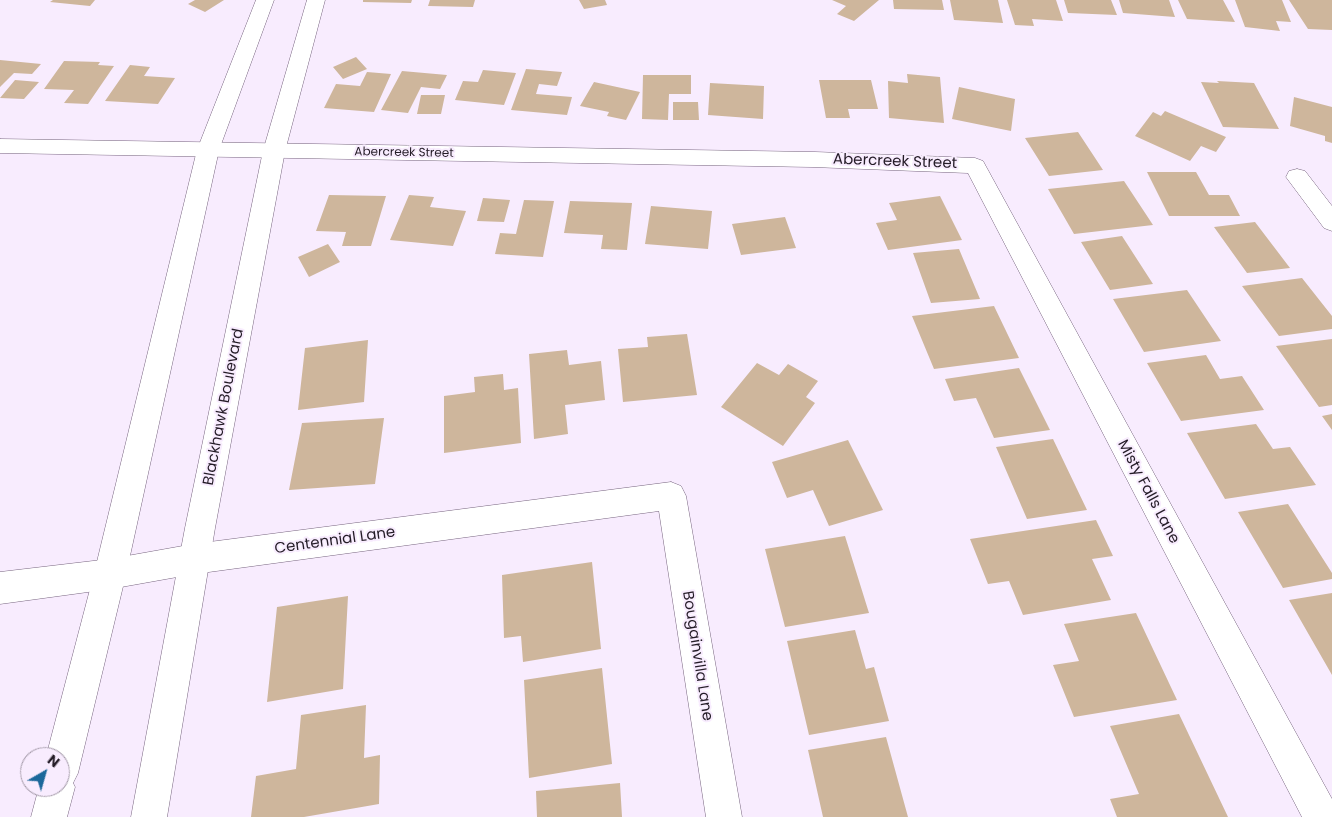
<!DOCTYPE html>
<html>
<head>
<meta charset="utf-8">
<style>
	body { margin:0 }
	#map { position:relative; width:1332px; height:817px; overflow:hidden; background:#f8ecfe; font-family:Poppins,sans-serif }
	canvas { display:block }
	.north { position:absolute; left:20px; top:747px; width:50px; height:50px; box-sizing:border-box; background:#f8ecfe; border:1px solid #a399a8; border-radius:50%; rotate:38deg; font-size:14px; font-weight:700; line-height:20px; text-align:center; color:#241c27 }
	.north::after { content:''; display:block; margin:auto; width:18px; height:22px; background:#1c689b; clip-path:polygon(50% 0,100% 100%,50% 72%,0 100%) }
</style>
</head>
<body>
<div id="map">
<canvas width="1332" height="817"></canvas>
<div class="north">N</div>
</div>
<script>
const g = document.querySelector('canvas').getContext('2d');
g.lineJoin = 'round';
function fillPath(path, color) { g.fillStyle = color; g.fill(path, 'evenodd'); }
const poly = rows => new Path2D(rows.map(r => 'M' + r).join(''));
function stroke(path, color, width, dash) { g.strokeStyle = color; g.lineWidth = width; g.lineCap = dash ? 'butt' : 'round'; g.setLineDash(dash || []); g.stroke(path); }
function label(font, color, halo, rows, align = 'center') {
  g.font = font + ' Poppins,sans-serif'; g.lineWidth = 4; g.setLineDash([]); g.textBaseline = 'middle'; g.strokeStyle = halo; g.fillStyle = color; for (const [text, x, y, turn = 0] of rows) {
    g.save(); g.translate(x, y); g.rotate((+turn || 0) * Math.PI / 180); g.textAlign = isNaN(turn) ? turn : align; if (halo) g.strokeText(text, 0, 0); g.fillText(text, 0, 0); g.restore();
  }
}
fillPath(poly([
	[53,0,95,0,90,6,50,2],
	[195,0,224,0,205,12,188,4],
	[363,0,412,0,411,3,363,2],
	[430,0,475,0,473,7,428,6],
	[579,0,605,0,607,5,584,9],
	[832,0,879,0,854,21,837,14,846,6],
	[893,0,942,0,944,10,894,9],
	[950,0,998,0,1003,23,954,20],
	[1007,0,1056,0,1063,21,1032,19,1034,26,1015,25],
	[1064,0,1111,0,1117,15,1068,13],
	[1119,0,1169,0,1175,17,1123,13],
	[1178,0,1223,0,1235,22,1187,19],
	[1235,0,1282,0,1291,22,1276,21,1280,31,1245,27],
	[1289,0,1332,0,1332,30,1308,29],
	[356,57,367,69,343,79,333,67],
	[0,60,41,64,32,74,14,73,0,87],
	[64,61,100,62,98,65,114,66,88,104,64,103,74,90,44,89],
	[130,65,150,67,144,76,175,78,158,104,105,101],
	[526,69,562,72,557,86,539,84,536,94,572,97,567,115,511,110],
	[483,70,516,73,504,105,455,100,463,81,478,82],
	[402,71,447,75,440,89,421,87,408,113,381,110],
	[367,72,391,74,374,112,324,108,336,84,360,86],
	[907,74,940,77,944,123,889,118,888,81,908,83],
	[643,75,691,75,691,94,669,94,668,120,642,119],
	[15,80,39,82,24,99,0,98],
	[819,80,871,80,878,109,848,109,850,118,826,118],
	[1217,81,1254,83,1279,129,1223,127,1201,82,1219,83],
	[594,82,640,92,626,120,607,116,609,112,580,106],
	[710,83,764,86,763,119,708,115],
	[959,87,1015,99,1011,131,952,119],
	[421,95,445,95,441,114,417,114],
	[1294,97,1332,107,1332,143,1325,141,1325,136,1290,126],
	[673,102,698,102,699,120,673,120],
	[1165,111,1226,137,1216,152,1201,146,1190,161,1135,136,1153,112,1161,116],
	[1078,132,1103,170,1049,176,1025,138],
	[1147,172,1196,172,1209,195,1229,195,1240,216,1169,216],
	[1124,181,1153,225,1074,234,1048,189],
	[329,195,386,196,371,246,342,246,346,232,316,231],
	[409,195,434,197,430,207,466,211,453,246,390,240],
	[940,196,962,240,888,250,876,223,897,220,889,203],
	[483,198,510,200,504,222,477,221],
	[524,200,554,201,543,257,495,254,500,233,516,234],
	[570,201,632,203,627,250,601,249,603,235,564,233],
	[651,206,712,211,708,249,645,244],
	[785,217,796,248,741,255,732,224],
	[1255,222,1290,268,1247,273,1214,227],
	[1122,236,1153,284,1110,290,1081,242],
	[328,244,340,262,309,277,298,257],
	[959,249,980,299,931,303,913,253],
	[1302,278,1332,316,1332,329,1279,336,1242,286],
	[1187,290,1221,341,1144,352,1113,299],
	[994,306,1019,358,934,369,912,316],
	[687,334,697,395,623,402,618,349,648,347,647,337],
	[1332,339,1332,405,1319,407,1276,346],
	[368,340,364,402,298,410,305,348],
	[567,350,569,365,601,361,605,400,565,405,568,434,534,439,529,354],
	[1206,355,1220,379,1242,376,1264,410,1181,421,1147,363],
	[757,363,779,375,788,364,818,381,806,397,815,403,783,446,721,407],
	[1019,368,1050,430,994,438,976,398,954,401,945,379],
	[503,374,504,390,518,388,521,443,444,453,444,396,475,392,474,377],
	[1332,414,1332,430,1322,416],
	[384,418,375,484,289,490,302,423],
	[1256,424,1273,449,1290,447,1316,485,1225,499,1187,433],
	[1053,439,1087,510,1027,519,996,447],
	[848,440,883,510,829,526,813,490,787,498,772,462],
	[1288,504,1332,573,1332,579,1283,588,1238,512],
	[1096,520,1113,556,1092,559,1111,600,1023,615,1009,581,988,584,970,539],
	[845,536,869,613,785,627,765,549],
	[592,562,601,649,523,662,521,636,504,638,502,575],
	[1332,593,1332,675,1289,600],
	[348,596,343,689,267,702,277,607],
	[1136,613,1177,700,1074,717,1053,665,1079,661,1064,624],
	[855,630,866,669,874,667,889,721,809,735,787,641],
	[602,668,612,764,529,778,524,680],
	[366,705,364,758,380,755,379,804,304,817,251,817,256,776,296,769,301,715],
	[1179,714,1228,817,1117,817,1110,799,1139,794,1110,726],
	[886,737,908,817,823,817,808,750],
	[620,783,622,817,537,817,536,791]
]), '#ceb69c');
const minor = poly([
	[0,139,815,152,975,158,983,161,1332,799,1332,817,1302,817,968,173,812,167,0,153,0,139],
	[1297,169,1305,171,1332,206,1332,231,1324,228,1286,177,1289,171,1297,169],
	[671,482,681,486,686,496,742,817,706,817,659,511,194,574,110,589,0,604,0,572,110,559,194,544,671,482]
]);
const major = poly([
	[256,0,274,0,219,150,126,574,78,773,73,783,75,787,67,817,31,817,39,787,60,787,60,757,46,757,94,574,197,150,256,0],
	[307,0,325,0,285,151,215,528,167,817,131,817,185,528,263,151,307,0]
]);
stroke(minor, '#77657f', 1);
stroke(major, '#77657f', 1);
fillPath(minor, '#fff');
fillPath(major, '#fff');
label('12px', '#241c27', '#f8ecfe', [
	["Abercreek Street",404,153,1]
]);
label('15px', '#241c27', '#f8ecfe', [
	["Abercreek Street",895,162,2],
	["Blackhawk Boulevard",224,407,-79],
	["Misty Falls Lane",1148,492,62],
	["Centennial Lane",335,541,-8],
	["Bougainvilla Lane",697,656,81]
]);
</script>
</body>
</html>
